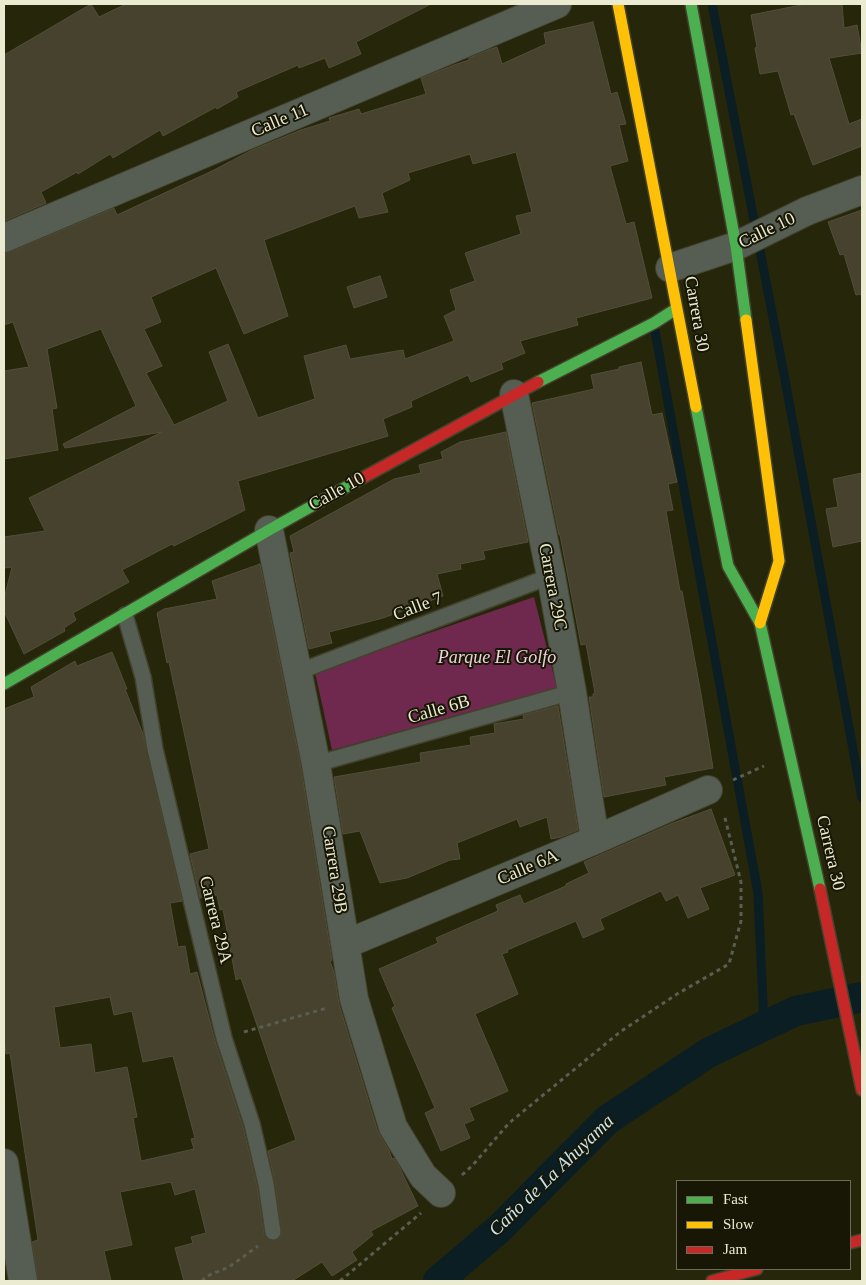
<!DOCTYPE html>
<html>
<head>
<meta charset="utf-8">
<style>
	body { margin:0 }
	#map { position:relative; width:866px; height:1285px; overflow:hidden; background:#26260b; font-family:"Times New Roman",serif }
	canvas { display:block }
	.frame { position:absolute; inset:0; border:5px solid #ebebd2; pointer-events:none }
	.legend { position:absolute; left:676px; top:1180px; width:175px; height:90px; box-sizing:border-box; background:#181705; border:1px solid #6c6c57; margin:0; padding:6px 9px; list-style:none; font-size:15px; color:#ebebd2 }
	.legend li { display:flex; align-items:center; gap:10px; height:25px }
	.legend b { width:25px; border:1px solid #6c6c57 }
</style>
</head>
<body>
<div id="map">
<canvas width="866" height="1285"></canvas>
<div class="frame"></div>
<ul class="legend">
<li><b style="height:6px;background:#4caf50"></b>Fast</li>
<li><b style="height:6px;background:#ffc107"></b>Slow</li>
<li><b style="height:6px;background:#c62828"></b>Jam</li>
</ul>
</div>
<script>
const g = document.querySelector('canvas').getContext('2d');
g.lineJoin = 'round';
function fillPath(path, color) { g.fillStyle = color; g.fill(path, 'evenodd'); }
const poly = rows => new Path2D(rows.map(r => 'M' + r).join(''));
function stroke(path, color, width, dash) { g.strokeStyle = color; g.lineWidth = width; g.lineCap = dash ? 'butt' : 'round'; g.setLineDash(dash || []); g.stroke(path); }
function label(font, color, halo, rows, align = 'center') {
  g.font = font + ' "Times New Roman",serif'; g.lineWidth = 4; g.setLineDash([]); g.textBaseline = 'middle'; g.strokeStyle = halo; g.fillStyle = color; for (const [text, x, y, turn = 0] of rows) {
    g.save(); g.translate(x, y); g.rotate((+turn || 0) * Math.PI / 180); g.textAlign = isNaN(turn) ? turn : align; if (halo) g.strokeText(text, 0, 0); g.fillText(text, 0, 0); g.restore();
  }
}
fillPath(poly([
	[534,597,557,688,332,750,315,672]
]), '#6f294e');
stroke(poly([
	[712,4,783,369,862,798],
	[654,326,758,893,764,1026]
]), '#0a1e24', 9);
stroke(poly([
	[438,1281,499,1229,607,1120,708,1053,764,1026,796,1011,862,997]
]), '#0a1e24', 30);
const building = poly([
	[91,4,99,17,126,4,431,4,356,42,361,54,329,68,325,58,299,68,298,65,236,92,238,97,217,109,216,107,163,136,160,130,113,158,110,154,78,174,77,172,41,192,46,203,4,221,4,55,91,4],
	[806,4,842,4,844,28,857,25,862,53,829,58,849,124,862,119,862,146,813,165,794,114,791,115,778,71,760,74,755,48,757,47,751,15,806,4],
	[593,22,611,94,617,92,626,124,619,125,628,161,610,166,626,224,634,222,652,298,576,318,578,325,520,341,525,353,501,363,503,369,471,382,468,375,411,401,412,407,383,419,388,436,238,481,245,510,174,546,172,544,122,570,129,582,73,613,76,620,64,628,65,631,24,654,4,611,4,599,12,567,4,568,4,537,45,531,29,498,162,432,65,448,63,444,136,406,101,329,47,349,57,408,52,409,58,450,4,459,4,371,29,367,13,322,4,325,4,253,10,252,114,208,117,215,214,170,252,150,301,130,330,121,329,118,359,109,361,114,426,94,421,78,454,65,469,60,469,58,488,50,497,47,502,64,546,44,544,33,593,22],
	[516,152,532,212,516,216,521,234,465,253,475,281,450,290,456,310,444,316,454,341,405,359,403,350,350,359,346,345,304,356,315,399,258,418,228,344,209,352,228,401,174,425,146,373,162,366,144,329,161,322,151,297,216,268,244,334,288,316,264,240,355,206,359,218,388,212,382,193,410,180,408,173,470,154,473,164,516,152],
	[862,210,862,294,856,295,844,254,840,255,828,222,862,210],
	[380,276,387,297,354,308,347,287,380,276],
	[641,362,652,415,662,413,677,482,668,484,673,510,666,511,680,591,682,591,701,694,713,768,664,777,666,785,604,797,589,697,593,697,593,694,595,693,586,644,581,645,560,535,559,535,532,403,594,389,591,375,619,369,619,367,641,362],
	[506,432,528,542,483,551,485,559,460,564,461,569,437,574,443,596,383,618,329,632,332,643,309,649,290,553,294,552,290,536,394,479,421,473,419,465,443,459,441,452,460,442,506,432],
	[862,473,862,541,833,547,826,509,838,507,833,479,862,473],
	[260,564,301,767,332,960,330,961,334,972,339,1004,378,1132,389,1150,392,1159,394,1158,398,1164,418,1206,371,1231,373,1235,352,1252,357,1260,332,1276,322,1262,292,1281,184,1281,175,1248,193,1243,191,1237,206,1233,195,1189,175,1195,171,1182,120,1192,132,1245,104,1251,111,1281,38,1281,32,1242,38,1240,10,1053,6,1054,4,1039,4,709,34,697,31,687,75,661,77,666,112,652,127,689,125,689,143,734,182,901,170,903,178,947,185,946,190,974,197,972,215,1041,243,1127,257,1186,264,1234,269,1240,274,1241,279,1239,282,1235,275,1183,268,1151,296,1140,241,978,236,980,223,909,220,910,217,895,200,898,190,854,209,849,169,662,167,663,157,613,164,609,217,599,212,581,260,564],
	[110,997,114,1015,132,1011,143,1062,173,1056,195,1138,191,1139,194,1149,141,1161,133,1118,137,1117,127,1067,95,1073,91,1044,60,1048,54,1007,110,997],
	[558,706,578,830,561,837,551,839,547,817,520,827,517,819,457,843,460,859,450,860,407,878,380,883,360,831,343,834,334,777,421,762,420,753,471,745,470,737,495,733,494,724,524,719,523,715,558,706],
	[711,809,735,875,700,888,709,909,688,918,678,895,666,901,661,891,600,919,604,929,583,938,576,921,507,950,508,952,502,954,518,994,475,1014,508,1091,469,1108,474,1120,464,1124,470,1138,441,1151,425,1113,435,1108,392,1008,395,1006,379,969,438,943,436,938,498,911,496,905,520,895,524,904,566,886,566,884,589,873,584,862,673,823,711,809]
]);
fillPath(building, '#46422d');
stroke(building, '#524e3a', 1);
const lane = poly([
	[125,615,143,677,155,749,224,1038,252,1124,266,1184,273,1232],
	[298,672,551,576],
	[316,764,572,692]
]);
const street = poly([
	[4,238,557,4],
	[670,268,736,246,807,211,862,190],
	[514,394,551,576,572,692,595,840],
	[269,530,316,764,354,999,393,1127,423,1176,441,1193],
	[346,944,595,840,708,790],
	[4,1163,23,1281]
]);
const fast = poly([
	[691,4,736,246,746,320],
	[538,382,654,323,676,309],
	[696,407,728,566,760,623,820,889],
	[4,684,269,530,355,482]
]);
const slow = poly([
	[618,4,696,407],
	[746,320,779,561,760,623]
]);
const jam = poly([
	[355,482,538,382],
	[820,889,862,1090],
	[850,1243,862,1240],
	[712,1281,757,1269]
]);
stroke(lane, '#43432d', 18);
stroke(street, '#43432d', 30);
stroke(fast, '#43432d', 14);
stroke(slow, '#43432d', 14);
stroke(jam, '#43432d', 14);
stroke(poly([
	[733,780,764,766],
	[244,1032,327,1008],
	[462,1175,472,1166,509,1123,620,1032,677,994,729,964,741,921,741,882,724,814],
	[202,1281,207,1276,229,1267,258,1246],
	[340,1281,421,1213]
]), '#5a5d51', 3, [4, 4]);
stroke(lane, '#565d52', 15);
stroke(street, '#565d52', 28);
stroke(fast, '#4caf50', 11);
stroke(slow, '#ffc107', 11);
stroke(jam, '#c62828', 11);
label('18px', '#ebebd2', '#181705', [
	["Calle 11",280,121,-23],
	["Calle 10",767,231,-26],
	["Carrera 30",696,314,80],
	["Calle 10",337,492,-29],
	["Carrera 29C",552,587,79],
	["Calle 7",418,607,-21],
	["Calle 6B",439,710,-16],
	["Carrera 30",830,853,77],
	["Calle 6A",528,868,-23],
	["Carrera 29B",334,870,81],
	["Carrera 29A",215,920,76]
]);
label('italic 18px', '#efd0de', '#181705', [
	["Parque El Golfo",497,658]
]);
label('italic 19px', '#c4e4f3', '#181705', [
	["Caño de La Ahuyama",552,1176,-44]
]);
</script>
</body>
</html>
